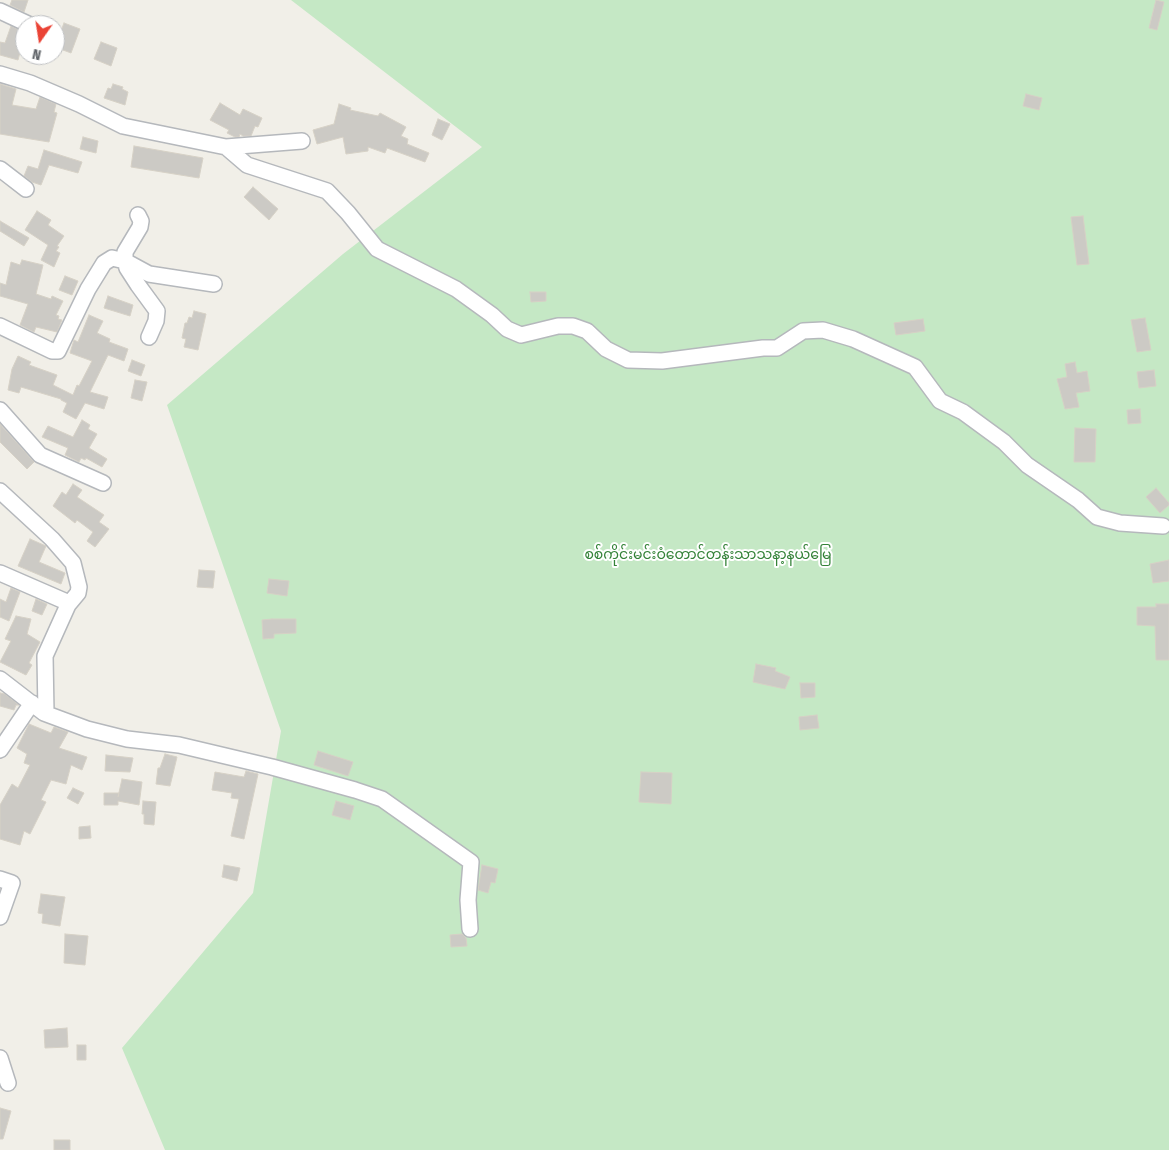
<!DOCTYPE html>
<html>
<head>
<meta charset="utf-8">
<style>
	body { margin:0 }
	#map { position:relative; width:1169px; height:1150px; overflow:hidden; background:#f1efe8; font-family:"Fira Sans Condensed",sans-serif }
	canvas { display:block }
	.north { position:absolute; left:15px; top:15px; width:50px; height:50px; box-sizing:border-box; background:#fff; border:1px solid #bfc1c3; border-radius:50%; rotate:193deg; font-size:14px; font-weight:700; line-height:20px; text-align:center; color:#5f6368 }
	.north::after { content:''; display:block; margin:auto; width:18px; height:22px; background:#ea4335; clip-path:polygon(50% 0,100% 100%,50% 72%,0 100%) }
</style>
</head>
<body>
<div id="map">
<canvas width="1169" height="1150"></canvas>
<div class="north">N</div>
</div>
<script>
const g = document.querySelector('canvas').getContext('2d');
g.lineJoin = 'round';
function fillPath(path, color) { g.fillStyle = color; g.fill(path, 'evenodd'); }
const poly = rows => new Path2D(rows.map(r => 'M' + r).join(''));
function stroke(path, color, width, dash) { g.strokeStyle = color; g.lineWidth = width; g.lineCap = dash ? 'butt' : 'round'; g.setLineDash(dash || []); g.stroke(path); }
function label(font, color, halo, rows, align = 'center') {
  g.font = font + ' "Fira Sans Condensed","Noto Sans Myanmar",sans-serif'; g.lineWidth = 4; g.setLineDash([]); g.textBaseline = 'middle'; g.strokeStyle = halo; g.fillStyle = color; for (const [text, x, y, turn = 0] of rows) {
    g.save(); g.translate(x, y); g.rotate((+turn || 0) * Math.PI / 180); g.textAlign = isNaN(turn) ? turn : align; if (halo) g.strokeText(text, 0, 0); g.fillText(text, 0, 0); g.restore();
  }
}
fillPath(poly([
	[291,0,1169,0,1169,1150,165,1150,122,1048,253,893,281,731,167,405,343,254,482,147]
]), '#c5e8c5');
const building = poly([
	[12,0,28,0,24,12,10,5,12,0],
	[1156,0,1164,2,1157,30,1149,28,1156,0],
	[64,23,80,29,71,53,55,47,64,23],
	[11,26,25,33,18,60,0,55,0,42,5,43,11,26],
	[101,42,117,48,111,66,94,59,101,42],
	[0,84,16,89,12,105,36,109,40,97,56,104,54,112,57,113,49,142,0,134,0,84],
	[113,84,123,87,122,89,128,92,125,105,104,98,108,88,111,89,113,84],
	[1026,94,1042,98,1039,110,1023,106,1026,94],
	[220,103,240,115,243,109,262,118,258,127,255,126,251,136,243,136,240,134,239,137,235,137,227,133,229,130,210,120,220,103],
	[339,104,351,108,350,110,378,116,380,113,406,127,401,136,408,139,407,144,429,153,425,162,387,148,385,153,368,147,368,151,346,154,343,137,317,144,313,130,334,124,339,104],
	[438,119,450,124,442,140,432,135,438,119],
	[83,137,98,141,96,153,80,149,83,137],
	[134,146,203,158,199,178,131,167,134,146],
	[44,150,82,162,78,173,49,165,41,185,32,182,24,176,28,166,38,169,44,150],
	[253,187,278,209,269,220,244,197,253,187],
	[37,211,51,220,48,225,64,236,57,246,59,247,56,251,60,253,54,267,41,260,48,245,25,230,37,211],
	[1083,216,1089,264,1077,265,1071,217,1083,216],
	[0,221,29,238,24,246,0,231,0,221],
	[22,260,43,265,36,294,51,299,52,296,63,301,56,315,59,316,58,319,62,320,57,332,36,327,34,332,20,325,28,304,0,296,0,283,6,285,11,262,20,265,22,260],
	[65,276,78,281,72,295,59,290,65,276],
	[530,292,546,292,546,301,531,302,530,292],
	[108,296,133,305,130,316,104,308,108,296],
	[194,311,206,314,198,350,184,347,186,339,182,338,185,323,187,323,189,317,192,318,194,311],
	[89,315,103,321,97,333,110,339,109,342,128,349,124,361,108,355,90,392,108,397,104,409,85,403,76,419,63,412,67,403,61,400,61,399,21,387,19,393,8,390,12,369,18,356,31,362,29,365,57,375,53,385,73,395,77,385,79,386,92,361,70,353,74,340,78,342,89,315],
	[1145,318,1151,350,1137,352,1131,320,1145,318],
	[923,319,925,331,896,335,894,323,923,319],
	[132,360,145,365,141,376,128,371,132,360],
	[1075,362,1077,373,1087,371,1090,391,1076,393,1079,407,1065,409,1057,379,1067,377,1065,364,1075,362],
	[1154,370,1156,386,1139,388,1137,372,1154,370],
	[135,380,147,382,142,401,131,398,135,380],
	[1140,409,1141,423,1128,424,1127,410,1140,409],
	[82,420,90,425,88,429,97,434,89,448,107,459,102,467,86,458,85,460,81,458,79,462,65,455,68,448,42,437,48,426,73,437,82,420],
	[0,424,34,462,27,469,0,442,0,424],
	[1075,428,1096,429,1095,462,1074,462,1075,428],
	[73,484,82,490,77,497,104,515,99,522,109,529,95,547,87,541,93,532,77,520,75,523,53,506,62,492,66,495,73,484],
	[1156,488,1169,503,1169,505,1160,513,1146,497,1156,488],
	[30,539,46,546,39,562,65,573,61,584,18,566,30,539],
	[1169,560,1169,581,1153,583,1150,564,1169,560],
	[199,570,215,571,213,588,197,587,199,570],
	[269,579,289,581,287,596,267,593,269,579],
	[11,588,20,592,9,621,0,617,0,599,6,602,11,588],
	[36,599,47,604,42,615,32,611,36,599],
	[1156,604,1169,604,1169,660,1156,660,1155,626,1137,625,1137,607,1156,607,1156,604],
	[16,616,31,619,27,634,40,642,29,663,32,665,26,675,0,662,11,641,5,639,16,616],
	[272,619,296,619,296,633,274,634,274,638,263,639,262,620,272,619],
	[756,664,776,668,775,671,790,677,785,689,753,682,756,664],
	[800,683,815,683,815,697,801,698,800,683],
	[0,693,5,694,19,705,16,705,14,710,0,706,0,693],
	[817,715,819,728,800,730,799,717,817,715],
	[29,724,51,733,54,727,68,732,59,748,87,757,82,770,71,765,66,784,51,780,41,800,46,802,30,834,24,831,20,845,0,839,0,805,12,784,18,788,30,765,24,763,27,754,17,748,29,724],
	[318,751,353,762,348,776,314,765,318,751],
	[165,754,177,757,170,786,156,784,158,768,160,768,165,754],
	[106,755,133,758,130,772,105,771,106,755],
	[246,771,258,774,244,839,231,836,239,799,231,798,232,793,212,790,215,772,244,777,246,771],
	[641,772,672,773,671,804,639,802,641,772],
	[122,779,142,782,139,805,118,801,118,805,104,805,104,793,119,793,118,797,122,779],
	[73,788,84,793,78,804,67,798,73,788],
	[143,801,156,802,154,825,144,824,144,814,142,814,143,801],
	[336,801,354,806,350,820,332,815,336,801],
	[90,826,91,838,79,839,79,827,90,826],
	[224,865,240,868,237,881,222,877,224,865],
	[482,865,498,869,495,883,491,882,488,893,478,890,482,865],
	[41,894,65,897,60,926,42,923,43,914,38,913,41,894],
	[65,934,88,936,85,965,64,963,65,934],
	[462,934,466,938,467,946,451,947,450,935,462,934],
	[67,1028,68,1047,45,1048,44,1030,67,1028],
	[77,1045,86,1045,86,1060,77,1060,77,1045],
	[0,1108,11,1111,3,1139,0,1139,0,1108],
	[54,1140,70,1140,70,1150,54,1150,54,1140]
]);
fillPath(building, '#cccac5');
stroke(building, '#d6d1c6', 1);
const minor = poly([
	[0,11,30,25],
	[0,74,30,83,79,104,123,126,226,147,247,165,327,191,348,213,377,249,456,289,492,315,507,329,521,335,558,326,573,326,587,331,606,349,628,360,662,361,763,348,777,348,803,331,823,330,853,339,915,367,940,401,963,412,1004,442,1027,465,1078,500,1097,517,1120,523,1163,526],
	[226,147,302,141],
	[0,169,26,189],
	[138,215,141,221,140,227,125,252,125,261,149,274,214,284],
	[0,326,52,351,58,351,88,289,104,263,112,258,125,261,127,268,138,285,157,311,156,321,149,337],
	[0,410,40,455,103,483],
	[0,491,52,539,73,563,79,587,78,593,68,605,45,656,46,713],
	[0,573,69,603],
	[0,679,44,713,87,729,127,739,179,745,272,767,355,790,382,799,471,862,468,900,470,929],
	[0,750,32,703],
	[0,879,12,883,0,917],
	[0,1058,8,1083]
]);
stroke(minor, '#b5b8bc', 18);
stroke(minor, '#fff', 15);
label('14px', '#348238', '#fff', [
	["စစ်ကိုင်းမင်းဝံတောင်တန်းသာသနာ့နယ်မြေ",708,555]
]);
</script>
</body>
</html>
